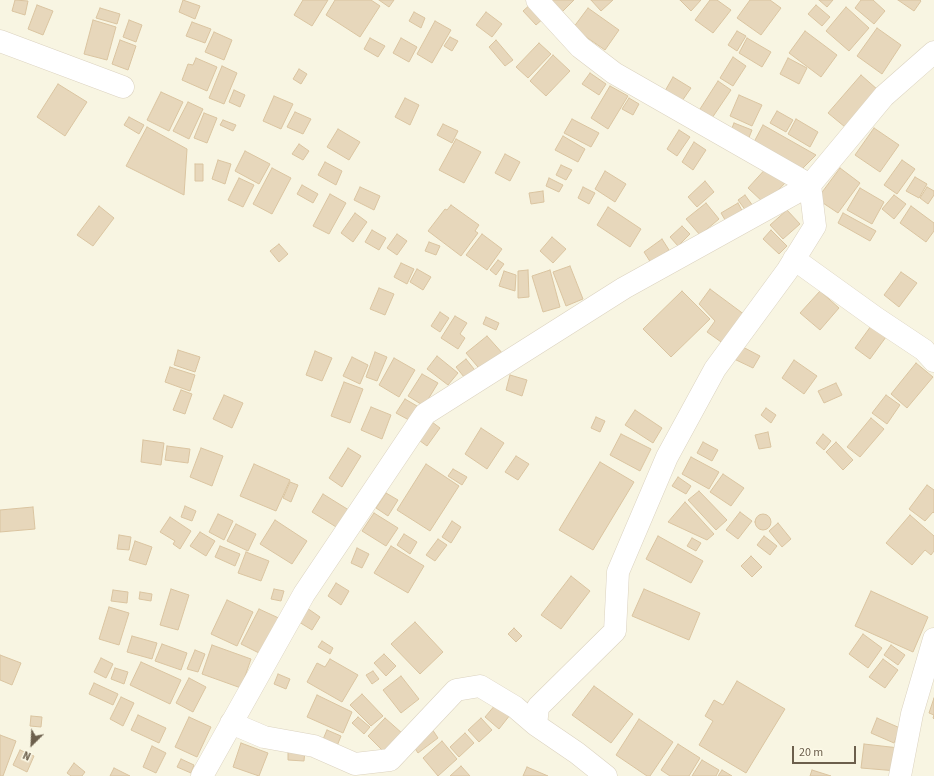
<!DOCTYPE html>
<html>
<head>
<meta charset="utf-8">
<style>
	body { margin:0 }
	#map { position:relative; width:934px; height:776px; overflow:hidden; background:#f8f5e2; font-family:"Source Sans 3",sans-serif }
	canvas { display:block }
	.north { position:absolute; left:12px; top:724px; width:40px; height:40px; -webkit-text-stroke:3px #fcf9e7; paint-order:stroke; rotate:204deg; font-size:11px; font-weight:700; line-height:16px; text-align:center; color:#6c5f4c }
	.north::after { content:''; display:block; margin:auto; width:14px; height:18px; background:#6c5f4c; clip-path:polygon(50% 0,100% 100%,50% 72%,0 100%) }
	.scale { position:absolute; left:792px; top:746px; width:64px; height:18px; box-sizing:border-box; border:2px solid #6c5f4c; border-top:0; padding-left:5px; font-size:12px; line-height:14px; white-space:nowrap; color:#6c5f4c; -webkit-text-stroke:3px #fcf9e7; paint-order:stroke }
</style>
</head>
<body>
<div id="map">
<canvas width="934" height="776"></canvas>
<div class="north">N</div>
<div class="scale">20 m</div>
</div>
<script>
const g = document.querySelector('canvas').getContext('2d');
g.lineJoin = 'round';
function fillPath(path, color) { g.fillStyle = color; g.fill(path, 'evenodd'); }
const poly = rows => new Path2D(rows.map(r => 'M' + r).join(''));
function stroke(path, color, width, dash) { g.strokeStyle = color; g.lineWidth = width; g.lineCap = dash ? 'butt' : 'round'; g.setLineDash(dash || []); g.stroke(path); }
const building = poly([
	[15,0,28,1,25,15,12,11,15,0],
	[183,0,200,6,195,19,179,12,183,0],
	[303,0,328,0,312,26,294,15,303,0],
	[335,0,371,0,380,6,360,37,326,15,335,0],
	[379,0,394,0,389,7,379,0],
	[550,0,574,0,562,12,550,0],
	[591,0,613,0,601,11,591,0],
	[680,0,701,0,691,11,680,0],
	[710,0,717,0,731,10,713,33,695,20,710,0],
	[750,0,770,0,781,8,761,35,737,18,750,0],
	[819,0,833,0,827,7,819,0],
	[861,0,873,0,885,11,874,24,855,8,861,0],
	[898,0,920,0,921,1,914,11,898,0],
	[532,3,545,17,536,25,523,11,532,3],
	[37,5,53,11,43,35,28,29,37,5],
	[816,5,830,17,822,26,808,14,816,5],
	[846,7,869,28,849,51,826,31,846,7],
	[100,8,120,14,117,24,96,18,100,8],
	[588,8,619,30,605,50,573,28,588,8],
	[414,12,425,18,421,28,409,21,414,12],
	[486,12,502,24,492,37,476,25,486,12],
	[93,20,116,27,107,60,84,54,93,20],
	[129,20,142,25,136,42,123,37,129,20],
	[435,21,451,30,432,63,417,54,435,21],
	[192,22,211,29,205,43,186,36,192,22],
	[877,28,901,45,882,74,857,56,877,28],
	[737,31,746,36,737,51,728,45,737,31],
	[805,31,837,55,821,77,789,53,805,31],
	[214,32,232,40,224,60,205,52,214,32],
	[450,37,458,41,452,51,444,46,450,37],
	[370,38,385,46,378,57,364,49,370,38],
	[401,38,417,47,409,62,393,53,401,38],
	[747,38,771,52,762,67,739,53,747,38],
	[120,40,136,46,128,70,112,64,120,40],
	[496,40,513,60,505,66,489,47,496,40],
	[539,43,551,54,528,78,516,67,539,43],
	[553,55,570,71,546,96,530,81,553,55],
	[733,57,746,66,733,86,720,78,733,57],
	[196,58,217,67,207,91,182,80,188,64,193,65,196,58],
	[788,58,807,68,799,84,780,74,788,58],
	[222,66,237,73,224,104,209,98,222,66],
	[299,69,307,74,301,84,293,79,299,69],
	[590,73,606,84,599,95,582,84,590,73],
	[861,75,878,90,845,127,828,113,861,75],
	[673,77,691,88,682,101,665,91,673,77],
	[718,81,731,90,712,118,700,109,718,81],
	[58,84,87,102,65,136,37,117,58,84],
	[610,86,628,96,608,129,591,118,610,86],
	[234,90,245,95,240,107,229,102,234,90],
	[161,92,183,102,169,131,147,120,161,92],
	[739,95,762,105,752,126,730,116,739,95],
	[274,96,293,104,281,129,263,121,274,96],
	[405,98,419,105,410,125,395,117,405,98],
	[629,98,639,104,633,115,622,109,629,98],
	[188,102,203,109,189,139,173,131,188,102],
	[777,111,793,120,786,132,770,123,777,111],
	[295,112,311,119,303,134,287,127,295,112],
	[204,113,217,118,207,143,194,138,204,113],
	[129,117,144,125,139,134,124,125,129,117],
	[572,119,599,133,591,147,564,133,572,119],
	[796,119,818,132,810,147,788,134,796,119],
	[223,120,236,125,233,131,220,125,223,120],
	[734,123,752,130,748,140,730,133,734,123],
	[443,124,458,131,452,143,437,135,443,124],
	[763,125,816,155,802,169,754,142,763,125],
	[147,127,187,149,184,195,126,166,147,127],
	[874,128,899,145,880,172,855,155,874,128],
	[338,129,360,142,349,160,327,147,338,129],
	[679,130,690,137,677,156,667,149,679,130],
	[563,136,585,149,578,162,555,150,563,136],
	[456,139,481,152,464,183,439,170,456,139],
	[694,142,706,150,693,170,682,162,694,142],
	[299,144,309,151,303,160,292,154,299,144],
	[245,151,270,164,259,184,235,171,245,151],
	[505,154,520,162,510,181,495,173,505,154],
	[218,160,231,164,225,184,212,179,218,160],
	[902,160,915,169,897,194,884,185,902,160],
	[325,162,342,171,336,185,318,175,325,162],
	[195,164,203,164,203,181,195,181,195,164],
	[561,165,572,170,566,180,556,175,561,165],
	[769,165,786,182,765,204,748,188,769,165],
	[272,168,291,178,272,214,253,204,272,168],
	[840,168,860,183,838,213,817,199,840,168],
	[605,171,626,184,615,202,595,189,605,171],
	[915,177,927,184,919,198,906,191,915,177],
	[239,178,254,185,243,207,228,200,239,178],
	[549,178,563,185,559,192,546,186,549,178],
	[705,181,714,192,697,207,688,197,705,181],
	[302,185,318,194,313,203,297,194,302,185],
	[360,187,380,196,374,210,354,200,360,187],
	[583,187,595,193,589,204,578,198,583,187],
	[927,187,934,191,934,195,928,204,920,198,927,187],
	[860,188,884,202,872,224,847,210,860,188],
	[543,191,544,202,531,204,529,193,543,191],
	[330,194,346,203,329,234,313,226,330,194],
	[745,195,753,206,746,211,738,200,745,195],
	[894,195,906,204,894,219,882,209,894,195],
	[706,203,719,219,700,235,686,219,706,203],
	[738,203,745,216,728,225,721,213,738,203],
	[451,205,479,225,475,231,478,233,461,256,428,231,445,209,447,210,451,205],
	[99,206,114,218,93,246,77,235,99,206],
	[911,206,934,223,934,231,926,242,900,223,911,206],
	[608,207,641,229,630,247,597,225,608,207],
	[787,210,800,224,783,239,770,225,787,210],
	[355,213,367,222,353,242,341,233,355,213],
	[843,213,876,231,870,241,838,223,843,213],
	[682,226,690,234,678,246,670,237,682,226],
	[372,230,386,238,379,250,365,242,372,230],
	[771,230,787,246,779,254,763,239,771,230],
	[397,234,407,241,397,255,387,248,397,234],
	[482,234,502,249,487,270,466,255,482,234],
	[552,237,566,249,553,263,540,251,552,237],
	[662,239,669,250,651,263,644,252,662,239],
	[429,242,440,246,436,255,425,251,429,242],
	[279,244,288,254,279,262,270,251,279,244],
	[498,260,504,264,496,275,490,270,498,260],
	[401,263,414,269,407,284,394,277,401,263],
	[570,266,583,299,566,306,553,272,570,266],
	[417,269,431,277,423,290,410,282,417,269],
	[528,270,529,297,518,298,518,271,528,270],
	[550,270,560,307,543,312,532,276,550,270],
	[504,271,516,275,515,291,499,286,504,271],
	[901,272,917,283,899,307,884,295,901,272],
	[379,288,394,294,385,315,370,309,379,288],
	[710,289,745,315,724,344,707,332,715,321,699,304,710,289],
	[682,291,710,319,671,357,643,329,682,291],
	[820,291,839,308,820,330,800,313,820,291],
	[440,312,449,318,440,332,431,326,440,312],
	[455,316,467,323,460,334,465,338,458,349,441,338,455,316],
	[486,317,499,323,496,330,483,324,486,317],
	[871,326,886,337,870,359,855,348,871,326],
	[487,336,504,355,483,373,466,353,487,336],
	[739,345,760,356,753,368,732,358,739,345],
	[178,350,200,357,195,372,174,365,178,350],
	[315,351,332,358,322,381,306,375,315,351],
	[375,352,387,357,377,381,366,377,375,352],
	[437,356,458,373,448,385,427,369,437,356],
	[352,357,368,365,360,384,343,376,352,357],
	[394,358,415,370,399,397,379,385,394,358],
	[466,359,478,374,468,382,456,367,466,359],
	[794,360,817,376,804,394,782,378,794,360],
	[916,363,933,377,907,408,891,394,916,363],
	[170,367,195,375,190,391,165,382,170,367],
	[422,374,438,383,424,406,408,396,422,374],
	[510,375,527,380,522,396,506,390,510,375],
	[344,382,363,389,350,423,331,416,344,382],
	[836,383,842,395,824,403,818,391,836,383],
	[181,390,192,394,185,414,173,410,181,390],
	[224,395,243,403,232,428,213,419,224,395],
	[886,395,900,405,887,424,872,413,886,395],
	[405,399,417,406,409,420,396,413,405,399],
	[371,407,391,415,382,439,361,430,371,407],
	[766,408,776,415,771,423,761,415,766,408],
	[635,410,662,428,653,443,625,425,635,410],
	[596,417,605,421,600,432,591,428,596,417],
	[871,418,884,429,860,457,847,447,871,418],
	[428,419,440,428,427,446,416,438,428,419],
	[481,428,504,443,487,469,465,454,481,428],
	[768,432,771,447,759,449,755,435,768,432],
	[621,434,651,449,640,471,610,455,621,434],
	[823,434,831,441,824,450,816,443,823,434],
	[143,440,164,443,161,465,141,462,143,440],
	[703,442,718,450,712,461,697,453,703,442],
	[836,442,853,460,843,470,826,452,836,442],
	[167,446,190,449,188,463,165,460,167,446],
	[201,448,223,456,212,486,190,477,201,448],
	[348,448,361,456,342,487,329,478,348,448],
	[516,456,529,464,518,480,505,472,516,456],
	[691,457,719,472,709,489,682,474,691,457],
	[600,462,634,482,593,550,559,530,600,462],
	[254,464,290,480,276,511,240,496,254,464],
	[426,464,459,486,430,531,397,510,426,464],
	[453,469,467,477,462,485,448,476,453,469],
	[723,474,744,488,731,506,710,492,723,474],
	[678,477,691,486,686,494,672,486,678,477],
	[290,482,298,485,291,502,283,498,290,482],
	[927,485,934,490,934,513,933,512,925,521,909,509,927,485],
	[699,491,727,520,716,530,688,500,699,491],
	[386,493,398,500,388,516,376,508,386,493],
	[323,494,352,512,341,530,312,512,323,494],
	[685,502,714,534,707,540,668,522,685,502],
	[185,506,196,511,192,521,181,517,185,506],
	[33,507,35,529,0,532,0,510,33,507],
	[740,512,752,521,738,539,726,530,740,512],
	[374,513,398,528,386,546,362,531,374,513],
	[218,514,233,521,224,540,209,532,218,514],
	'755 522a8 8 0 1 1 16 0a8 8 0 1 1-16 0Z',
	[910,515,934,536,934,551,931,555,925,550,912,565,886,543,910,515],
	[170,517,191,531,180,549,173,544,175,541,160,532,170,517],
	[275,520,307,541,292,564,260,544,275,520],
	[452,521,461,527,451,543,442,537,452,521],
	[778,523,791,539,782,547,769,531,778,523],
	[236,524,256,534,248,551,227,541,236,524],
	[200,532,215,541,206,556,190,546,200,532],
	[404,534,417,542,410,554,397,545,404,534],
	[119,535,131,537,129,550,117,549,119,535],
	[658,536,703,561,691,583,646,559,658,536],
	[764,536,777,546,770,555,757,545,764,536],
	[692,538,701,543,696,551,687,546,692,538],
	[438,539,447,545,435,561,426,555,438,539],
	[135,541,152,547,146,565,129,560,135,541],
	[220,546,240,554,235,566,215,557,220,546],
	[391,546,424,566,408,593,374,573,391,546],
	[357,548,369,554,362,568,351,563,357,548],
	[246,552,269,561,261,581,238,573,246,552],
	[751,556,762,567,752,577,741,566,751,556],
	[571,576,590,591,561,629,541,615,571,576],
	[336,583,349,591,341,605,328,596,336,583],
	[171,589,189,595,178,630,160,625,171,589],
	[274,589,284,591,281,601,271,599,274,589],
	[644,589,700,613,689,640,632,616,644,589],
	[113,590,128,592,127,603,111,601,113,590],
	[871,591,928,617,913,652,855,626,871,591],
	[140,592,152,594,151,601,139,599,140,592],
	[227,600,253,612,237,646,211,634,227,600],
	[109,607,129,613,119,645,99,639,109,607],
	[307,608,320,617,312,630,299,622,307,608],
	[259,609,283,620,265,656,241,644,259,609],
	[415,622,443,652,420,674,391,644,415,622],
	[514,628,522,636,516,642,508,634,514,628],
	[863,634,882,648,868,668,849,654,863,634],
	[132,636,157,643,152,659,127,652,132,636],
	[322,641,333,648,330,654,318,647,322,641],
	[162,644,187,653,181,670,155,661,162,644],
	[212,645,251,659,241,688,202,674,212,645],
	[891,645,905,655,898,665,884,655,891,645],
	[195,650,205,654,198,672,187,669,195,650],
	[384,654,396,666,386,676,374,663,384,654],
	[0,655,21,663,12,685,0,680,0,655],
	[101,658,113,664,106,678,94,672,101,658],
	[330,659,358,675,342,702,307,682,317,663,325,667,330,659],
	[883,659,898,670,885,688,869,677,883,659],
	[141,662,181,680,170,704,130,685,141,662],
	[115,668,128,672,124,684,111,679,115,668],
	[373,671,379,679,372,684,366,675,373,671],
	[278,674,290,679,286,689,274,684,278,674],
	[401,676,419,699,401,713,383,690,401,676],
	[189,678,206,687,193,712,176,703,189,678],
	[737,681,785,709,746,773,699,745,713,721,705,716,714,700,723,705,737,681],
	[94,683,118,694,113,705,89,694,94,683],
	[594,686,633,714,611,743,572,715,594,686],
	[362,694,383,716,371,726,350,705,362,694],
	[317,695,352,712,343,733,307,717,317,695],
	[121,697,134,703,123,726,110,719,121,697],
	[934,698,934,719,933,718,934,715,929,713,934,698],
	[496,704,510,715,499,729,485,717,496,704],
	[138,715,166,728,159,743,131,730,138,715],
	[31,716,42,717,41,727,30,726,31,716],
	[189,717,211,727,197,757,175,747,189,717],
	[358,717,370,727,364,734,352,723,358,717],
	[385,718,403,734,385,753,368,736,385,718],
	[481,718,492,730,479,742,468,730,481,718],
	[877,718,900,728,894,743,871,733,877,718],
	[639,719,673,742,650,776,647,776,616,755,639,719],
	[432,729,438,738,418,753,412,744,432,729],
	[327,730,341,736,335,751,321,744,327,730],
	[465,733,474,743,459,757,450,747,465,733],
	[0,735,16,741,3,776,0,776,0,735],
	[442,741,457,759,438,776,423,758,442,741],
	[241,743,268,753,259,776,233,767,241,743],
	[678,744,700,758,689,776,670,776,661,770,678,744],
	[864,744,899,748,897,771,861,768,864,744],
	[152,746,166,753,156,773,143,767,152,746],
	[288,749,305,750,304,761,288,760,288,749],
	[20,750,34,756,27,772,13,765,20,750],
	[181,759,194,765,191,773,177,767,181,759],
	[702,760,719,770,716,776,692,776,702,760],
	[74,763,85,772,82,776,71,776,67,773,74,763],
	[461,766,470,776,450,776,461,766],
	[527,767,548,776,523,776,527,767],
	[114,768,130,776,110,776,114,768],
	[722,770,732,776,718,776,722,770],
	[812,770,831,776,810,776,812,770]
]);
fillPath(building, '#e7d7bb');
stroke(building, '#dac4a0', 1);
const minor = poly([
	[537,0,580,47,614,73,810,185,815,226,787,271,715,369,667,457,618,572,615,631,538,707,536,725,577,753,606,776],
	[0,41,123,87],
	[794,259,876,318,924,350,934,361],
	[231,723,264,737,314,746,355,764,390,760,456,690,480,686,515,707,536,725],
	[202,776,304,594,425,414,624,288,810,185,884,96,934,52],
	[900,776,912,714,934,639]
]);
stroke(minor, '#dbd2bf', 23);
stroke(minor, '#fff', 22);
</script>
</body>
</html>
